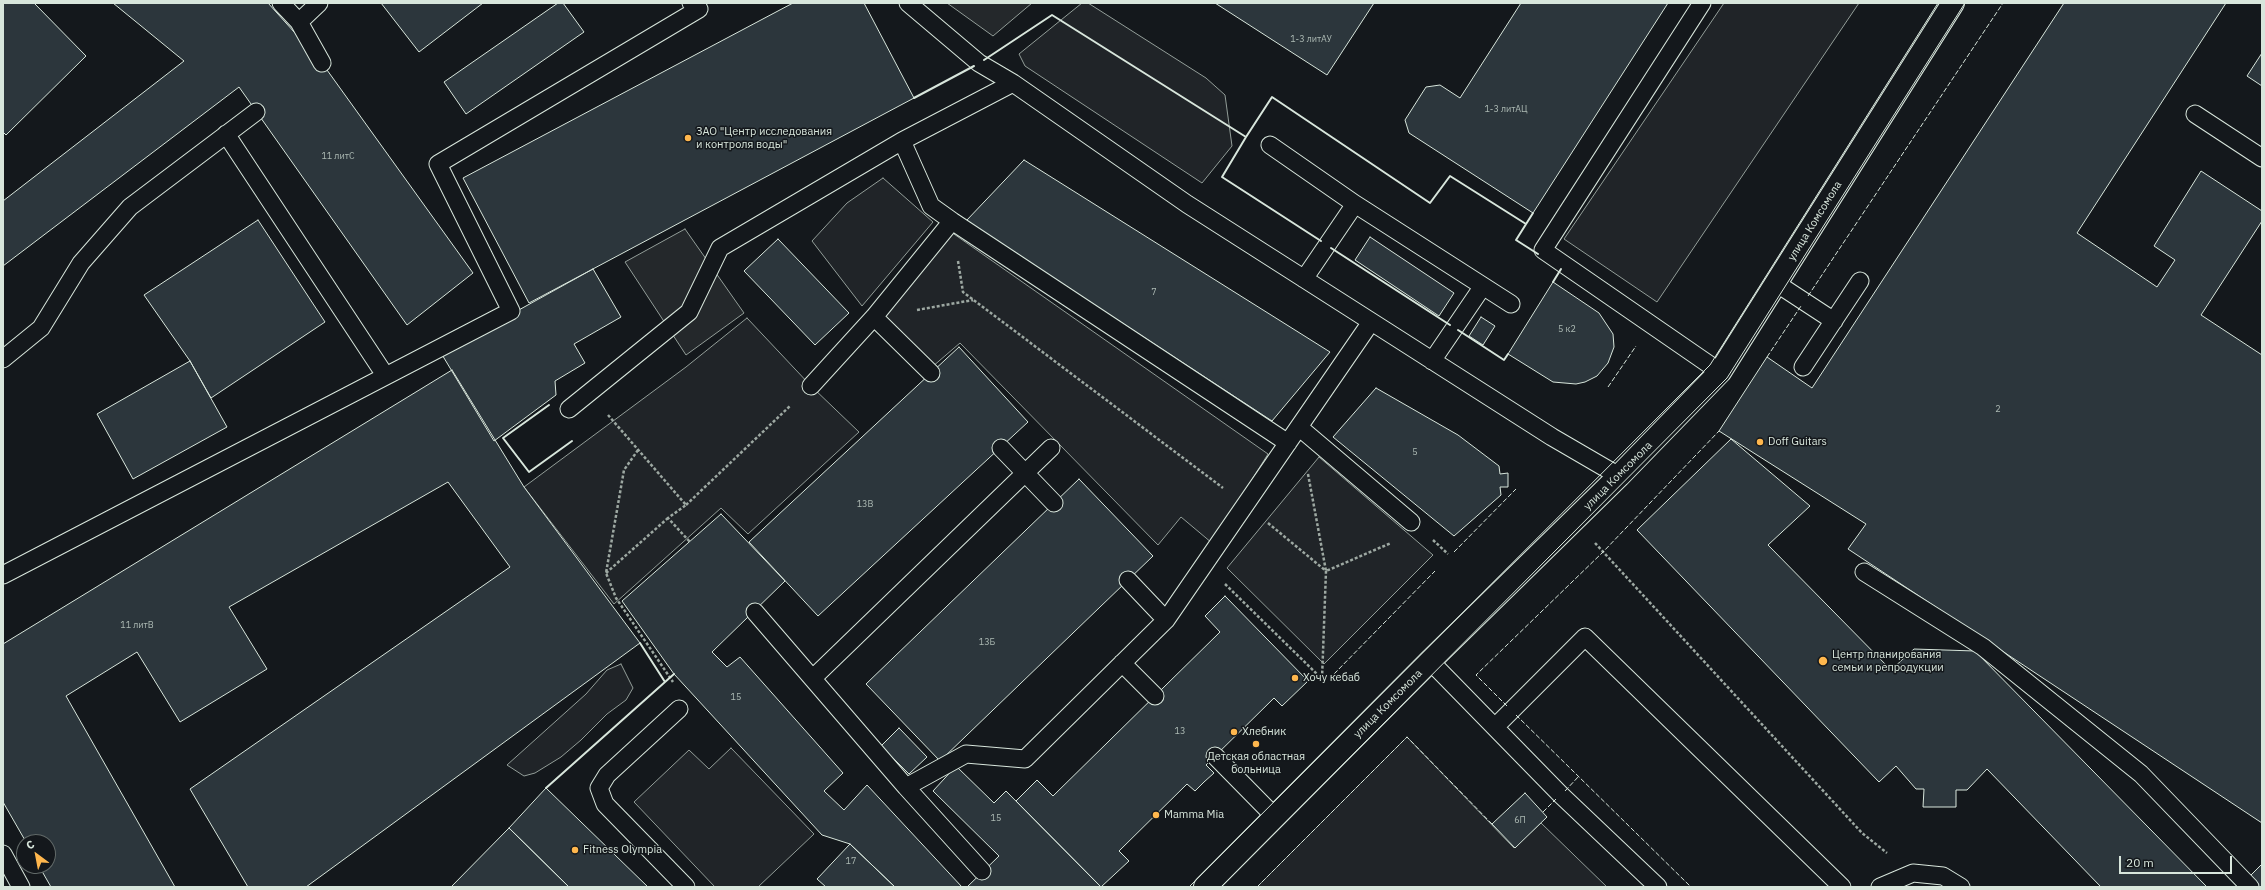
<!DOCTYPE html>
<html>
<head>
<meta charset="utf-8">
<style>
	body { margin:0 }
	#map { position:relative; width:2265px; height:890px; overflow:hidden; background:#14181c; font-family:"IBM Plex Sans",sans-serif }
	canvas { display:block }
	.frame { position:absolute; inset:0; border:4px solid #d8e6dc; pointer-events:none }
	.north { position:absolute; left:16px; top:834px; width:40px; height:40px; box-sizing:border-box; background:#14181c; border:1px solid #626a69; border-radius:50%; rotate:328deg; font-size:11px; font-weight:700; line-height:16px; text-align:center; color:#d8e6dc }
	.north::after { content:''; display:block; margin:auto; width:14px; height:18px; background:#ffb74d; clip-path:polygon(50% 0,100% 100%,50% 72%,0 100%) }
	.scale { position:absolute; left:2119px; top:856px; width:113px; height:18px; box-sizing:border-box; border:2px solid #d8e6dc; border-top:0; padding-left:5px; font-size:12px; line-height:14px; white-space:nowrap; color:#d8e6dc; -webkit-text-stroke:3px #14181c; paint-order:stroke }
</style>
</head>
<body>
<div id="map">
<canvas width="2265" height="890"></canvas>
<div class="frame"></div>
<div class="north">С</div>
<div class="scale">20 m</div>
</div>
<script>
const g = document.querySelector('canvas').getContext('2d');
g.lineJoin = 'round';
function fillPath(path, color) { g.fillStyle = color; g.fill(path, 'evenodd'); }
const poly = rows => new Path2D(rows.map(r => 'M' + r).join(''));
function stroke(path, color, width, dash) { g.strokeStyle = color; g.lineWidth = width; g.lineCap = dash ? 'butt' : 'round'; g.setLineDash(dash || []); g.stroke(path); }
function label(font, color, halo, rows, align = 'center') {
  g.font = font + ' "IBM Plex Sans",sans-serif'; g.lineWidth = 3; g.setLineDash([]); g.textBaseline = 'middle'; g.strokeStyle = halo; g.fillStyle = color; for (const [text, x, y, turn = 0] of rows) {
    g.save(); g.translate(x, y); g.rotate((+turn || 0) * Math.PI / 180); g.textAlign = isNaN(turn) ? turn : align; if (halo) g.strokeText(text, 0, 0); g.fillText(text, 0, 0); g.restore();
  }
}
const green = poly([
	[1082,3,1088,3,1206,78,1225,95,1232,146,1202,183,1025,66,1019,54,1082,3],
	[1724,3,1859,3,1657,302,1564,239,1724,3],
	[883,178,933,222,862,306,812,241,847,203,883,178],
	[951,232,1268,454,1212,543,1181,517,1158,545,960,343,932,367,882,319,951,232],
	[747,318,811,386,859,432,748,534,721,508,614,604,524,487,686,367,747,318],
	[1319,457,1433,555,1324,664,1227,568,1319,457],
	[621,664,633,688,626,700,607,714,581,740,561,757,535,773,524,776,507,765,586,694,607,670,621,664],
	[1407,737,1514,848,1541,823,1607,887,1257,887,1407,737],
	[731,748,814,834,758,887,715,887,634,802,689,750,709,769,731,748]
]);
fillPath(green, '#202428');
stroke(green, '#939e99', 1);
const parking = poly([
	[947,3,1032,3,993,36,947,3],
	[685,229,744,313,686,355,625,262,685,229]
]);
fillPath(parking, '#24282b');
stroke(parking, '#939e99', 1);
const building = poly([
	[3,3,34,3,86,56,6,135,3,132,3,3],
	[113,3,268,3,322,63,473,273,407,325,239,87,3,266,3,201,184,61,113,3],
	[381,3,483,3,419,52,381,3],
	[558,3,563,3,584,32,466,114,444,82,558,3],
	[793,3,864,3,914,98,529,303,463,178,793,3],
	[1215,3,1374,3,1327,75,1215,3],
	[1521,3,1668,3,1533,213,1409,133,1405,120,1426,87,1440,85,1460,98,1521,3],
	[2064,3,2226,3,2077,233,2157,287,2175,260,2154,246,2201,171,2262,211,2262,221,2201,315,2262,355,2262,823,1848,549,1866,524,1719,431,1767,357,1812,388,2064,3],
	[2262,53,2262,86,2247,76,2262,53],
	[1024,160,1330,352,1272,421,966,221,1024,160],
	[258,220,325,322,211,398,190,361,144,295,258,220],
	[1370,237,1454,293,1439,316,1355,260,1370,237],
	[778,239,849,313,815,345,744,271,778,239],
	[593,269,621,317,574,344,585,363,555,381,556,395,494,441,441,353,593,269],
	[1553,282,1599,313,1613,334,1614,347,1608,363,1597,376,1585,382,1576,384,1553,382,1508,354,1553,282],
	[1481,317,1495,326,1483,345,1469,336,1481,317],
	[959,347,1028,422,818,616,749,542,959,347],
	[190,361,227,427,133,479,97,414,190,361],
	[452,370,524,487,640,643,306,887,248,887,190,789,510,567,448,482,229,607,267,669,180,722,137,652,66,696,175,887,51,887,39,866,48,866,48,842,26,842,3,802,3,644,452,370],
	[1376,388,1458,435,1499,466,1500,474,1508,473,1508,487,1500,487,1501,495,1454,536,1333,437,1376,388],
	[1731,439,1810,506,1768,545,1891,670,1914,649,1975,651,2207,887,2101,887,1987,769,1967,790,1956,790,1956,807,1923,807,1924,789,1916,789,1896,766,1879,782,1637,530,1731,439],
	[1079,479,1153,556,940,761,866,684,1079,479],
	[721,514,785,581,712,652,727,667,740,657,843,773,824,791,844,810,867,785,962,887,895,887,850,844,822,835,674,674,622,601,721,514],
	[1225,596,1308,681,1282,706,1274,698,1206,765,1214,773,1204,782,1195,791,1187,784,1119,851,1129,861,1101,887,1016,801,1037,780,1053,796,1220,632,1205,616,1225,596],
	[899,728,927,757,909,774,881,746,899,728],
	[956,766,994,803,1006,791,1101,887,967,887,999,856,933,791,956,766],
	[546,788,648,887,569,887,509,828,546,788],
	[1525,793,1547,817,1515,848,1492,824,1525,793],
	[509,828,569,887,451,887,509,828],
	[850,844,895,887,826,887,817,879,850,844],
	[2262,864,2262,887,2255,887,2258,884,2250,876,2262,864]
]);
fillPath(building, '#2c363c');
stroke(building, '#d8e6dc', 1);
const lane = poly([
	[281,3,299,22,322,63],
	[908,3,979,63,1013,83],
	[1702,3,1543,250,1720,372],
	[299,22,319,3],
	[2195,114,2262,158],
	[226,134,385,375],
	[1270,145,1355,204],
	[952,221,1288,443],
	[1304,279,1355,204,1511,304],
	[1776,283,1834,321],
	[874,317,931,373],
	[3,359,41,328,81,263,130,207,256,112],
	[1432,361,1483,286],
	[1803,367,1860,281],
	[811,386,874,317,952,221,931,206,902,141],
	[569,409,689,312,720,248,902,141,1013,83,1187,204,1552,437,1619,476],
	[1300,428,1411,522],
	[1001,448,1054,503],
	[1864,572,1983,647,2141,774,2250,887],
	[3,575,511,311,438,164,699,9,691,3],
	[1128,580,1166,620],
	[755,612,906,787,982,871],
	[1430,661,1561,795,1658,887],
	[1122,663,1155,696],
	[813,678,1051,448],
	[679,709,607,775,599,788,605,804,686,887],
	[1495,727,1585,637,1842,887],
	[1215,756,1275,817],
	[906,787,966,754,1025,759,1166,620,1371,322],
	[3,854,21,887],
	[1880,887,1913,873,1943,876,1961,887]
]);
const secondary = poly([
	[1205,887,1430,661,1619,476,1720,372,1953,3]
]);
stroke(lane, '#d8e6dc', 19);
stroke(secondary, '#d8e6dc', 24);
stroke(poly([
	[958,261,963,292,1223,488],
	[917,310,973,300],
	[608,415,686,505,668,518,690,542],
	[638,450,624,470,606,573,616,598,673,682],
	[1308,474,1326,571,1391,543],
	[686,505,790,406],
	[1268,523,1326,571,1322,679],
	[1433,540,1448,554],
	[1595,543,1862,833,1887,853],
	[606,573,668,518],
	[1225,584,1321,678]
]), '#9da8a2', 2.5, [3, 2]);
stroke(lane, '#14181c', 17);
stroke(secondary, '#14181c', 22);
stroke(poly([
	[1189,887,1710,365,1938,3],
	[1221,887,1727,378,1965,3]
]), '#d8e6dc', 1);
stroke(poly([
	[1808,296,2003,3],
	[1767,357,1801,306],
	[1608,387,1636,346],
	[1454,552,1516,489],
	[1334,674,1435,571],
	[1507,706,1476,675,1603,552,1719,431],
	[1516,715,1691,887],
	[1565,791,1579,776],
	[1543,812,1556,799],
	[1257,887,1407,737,1492,824]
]), '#d8e6dc', 1, [5, 2]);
stroke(poly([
	[984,60,1052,15,1246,137,1222,177,1321,241],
	[914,98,974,66],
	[1246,137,1272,97,1430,203,1450,176,1526,224],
	[1533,213,1516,240,1538,254],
	[1331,248,1450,325],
	[1553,282,1561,269],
	[1458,330,1504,360,1508,354],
	[549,405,503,438,529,472,572,441],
	[640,643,665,682],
	[546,788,674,674]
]), '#d8e6dc', 2);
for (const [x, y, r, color] of [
	[688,138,4,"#ffb74d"],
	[1760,442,4,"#ffb74d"],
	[1823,661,5,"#ffb74d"],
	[1295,678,4,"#ffb74d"],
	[1234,732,4,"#ffb74d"],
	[1256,744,4,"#ffb74d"],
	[1156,815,4,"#ffb74d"],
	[575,850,4,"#ffb74d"]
]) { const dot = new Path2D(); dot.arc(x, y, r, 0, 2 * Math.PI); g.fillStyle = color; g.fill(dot); stroke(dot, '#14181c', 1.5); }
label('9px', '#adbab4', null, [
	["1-3 литАУ",1311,39],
	["1-3 литАЦ",1506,109],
	["11 литС",338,156],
	["7",1154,292],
	["5 к2",1567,329],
	["2",1998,409],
	["5",1415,452],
	["13В",865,504],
	["11 литВ",137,625],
	["13Б",987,642],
	["15",736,697],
	["13",1180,731],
	["15",996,818],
	["6П",1520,820],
	["17",851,861]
]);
label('11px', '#d8e6dc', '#14181c', [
	["ЗАО \"Центр исследования",696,132],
	["и контроля воды\"",696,145],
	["Doff Guitars",1768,442],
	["Центр планирования",1832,655],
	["семьи и репродукции",1832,668],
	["Хочу кебаб",1303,678],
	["Хлебник",1242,732],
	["Детская областная",1256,757,"center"],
	["больница",1256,770,"center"],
	["Mamma Mia",1164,815],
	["Fitness Olympia",583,850]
], 'left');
label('11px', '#d8e6dc', '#14181c', [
	["улица Комсомола",1815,221,-58],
	["улица Комсомола",1618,476,-45],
	["улица Комсомола",1388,704,-45]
]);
</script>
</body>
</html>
